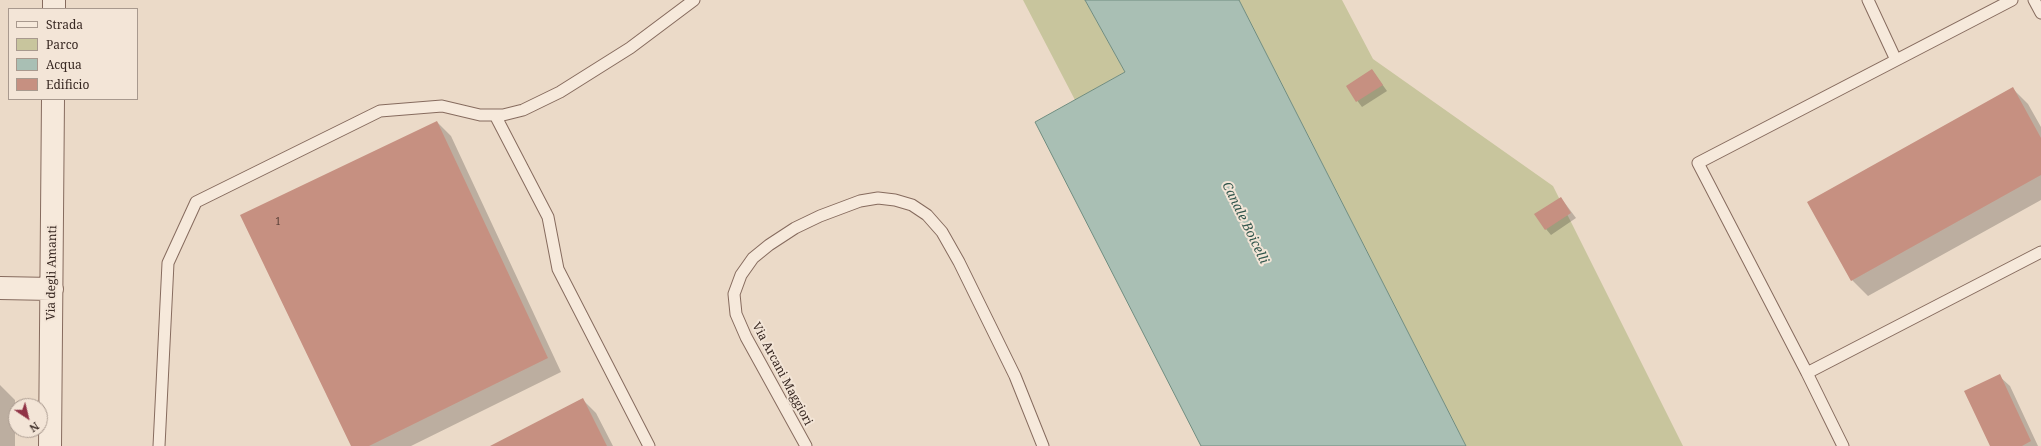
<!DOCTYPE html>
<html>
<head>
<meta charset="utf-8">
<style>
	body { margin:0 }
	#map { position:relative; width:2041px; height:446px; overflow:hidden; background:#ebdac8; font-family:"Noto Serif",serif }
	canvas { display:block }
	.legend { position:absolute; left:8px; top:8px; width:130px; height:92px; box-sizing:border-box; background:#f3e5d7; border:1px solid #a8998e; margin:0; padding:5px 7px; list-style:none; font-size:12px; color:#372721 }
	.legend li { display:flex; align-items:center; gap:8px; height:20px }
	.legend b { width:20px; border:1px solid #a8998e }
	.north { position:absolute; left:8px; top:398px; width:40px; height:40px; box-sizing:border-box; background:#f3e5d7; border:1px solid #a8998e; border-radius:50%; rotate:145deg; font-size:11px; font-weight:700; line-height:16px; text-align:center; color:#372721 }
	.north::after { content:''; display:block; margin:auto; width:14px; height:18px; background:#903346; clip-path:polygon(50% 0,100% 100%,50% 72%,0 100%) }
</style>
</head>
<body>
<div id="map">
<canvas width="2041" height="446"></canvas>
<ul class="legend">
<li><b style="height:5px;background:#f6e9db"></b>Strada</li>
<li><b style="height:11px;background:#c8c59d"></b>Parco</li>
<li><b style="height:11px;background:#a9bfb4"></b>Acqua</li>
<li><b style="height:11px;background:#c69081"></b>Edificio</li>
</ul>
<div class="north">N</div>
</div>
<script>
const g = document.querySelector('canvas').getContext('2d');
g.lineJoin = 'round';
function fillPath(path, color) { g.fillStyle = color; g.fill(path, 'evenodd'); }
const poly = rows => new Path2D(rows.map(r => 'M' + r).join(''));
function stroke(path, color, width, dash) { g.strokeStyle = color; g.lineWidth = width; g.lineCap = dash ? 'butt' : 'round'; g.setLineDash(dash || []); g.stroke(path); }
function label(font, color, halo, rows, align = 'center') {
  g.font = font + ' "Noto Serif",serif'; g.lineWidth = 4; g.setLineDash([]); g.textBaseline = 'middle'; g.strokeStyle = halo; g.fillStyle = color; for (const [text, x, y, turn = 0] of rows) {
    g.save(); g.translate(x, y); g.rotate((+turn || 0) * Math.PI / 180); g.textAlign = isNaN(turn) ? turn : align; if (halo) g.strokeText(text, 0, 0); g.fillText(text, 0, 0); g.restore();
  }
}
fillPath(poly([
	[1023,0,1085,0,1125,72,1075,100],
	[1239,0,1342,0,1373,59,1553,186,1683,446,1466,446]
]), '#c8c59d');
const water = poly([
	[1085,0,1239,0,1466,446,1201,446,1035,122,1125,72,1085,0]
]);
fillPath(water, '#a9bfb4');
stroke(water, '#708d80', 1);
fillPath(poly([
	[1372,70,1387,91,1362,107,1347,87],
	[2012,88,2028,104,2041,127,2041,200,1868,296,1852,280],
	[437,122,451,136,561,372,411,446,352,446],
	[1561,198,1576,218,1551,235,1546,229],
	[1999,376,2010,386,2038,446,1991,446],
	[0,385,15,400,15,446,0,446],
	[582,399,596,413,613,446,492,446]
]), '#0003');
fillPath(poly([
	[1372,69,1383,85,1356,102,1346,86],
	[2013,87,2041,138,2041,175,1851,281,1807,202],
	[437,121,548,358,369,446,351,446,240,215],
	[1561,197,1571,213,1545,230,1534,214],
	[2000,374,2031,441,2022,446,1990,446,1964,391],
	[583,398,607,446,490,446]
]), '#c69081');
const lane = poly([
	[1868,0,1896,60],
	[2012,0,1698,163,1807,373,2041,252],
	[2034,0,2041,13],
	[495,115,548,217,558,269,649,446],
	[1807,373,1843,446],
	[159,446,168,263,196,202,380,111,442,106,480,115,503,115,523,110,560,92,630,48,694,0],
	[806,446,746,337,736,314,734,294,741,275,753,258,769,245,795,228,820,216,860,201,878,198,895,200,912,205,927,215,942,232,959,262,1015,376,1043,446]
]);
const street = poly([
	[54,9,54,0],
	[0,288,52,289],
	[50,446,53,99]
]);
stroke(lane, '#866b5e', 13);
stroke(street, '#866b5e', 24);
stroke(lane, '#f6e9db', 11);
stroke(street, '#f6e9db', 22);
label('10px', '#5b4139', null, [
	["1",278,222]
]);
label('12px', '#372721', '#f3e5d7', [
	["Via degli Amanti",52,273,-89],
	["Via Arcani Maggiori",782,374,62]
]);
label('italic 13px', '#31564c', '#f3e5d7', [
	["Canale Boicelli",1245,223,64]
]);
</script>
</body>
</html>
